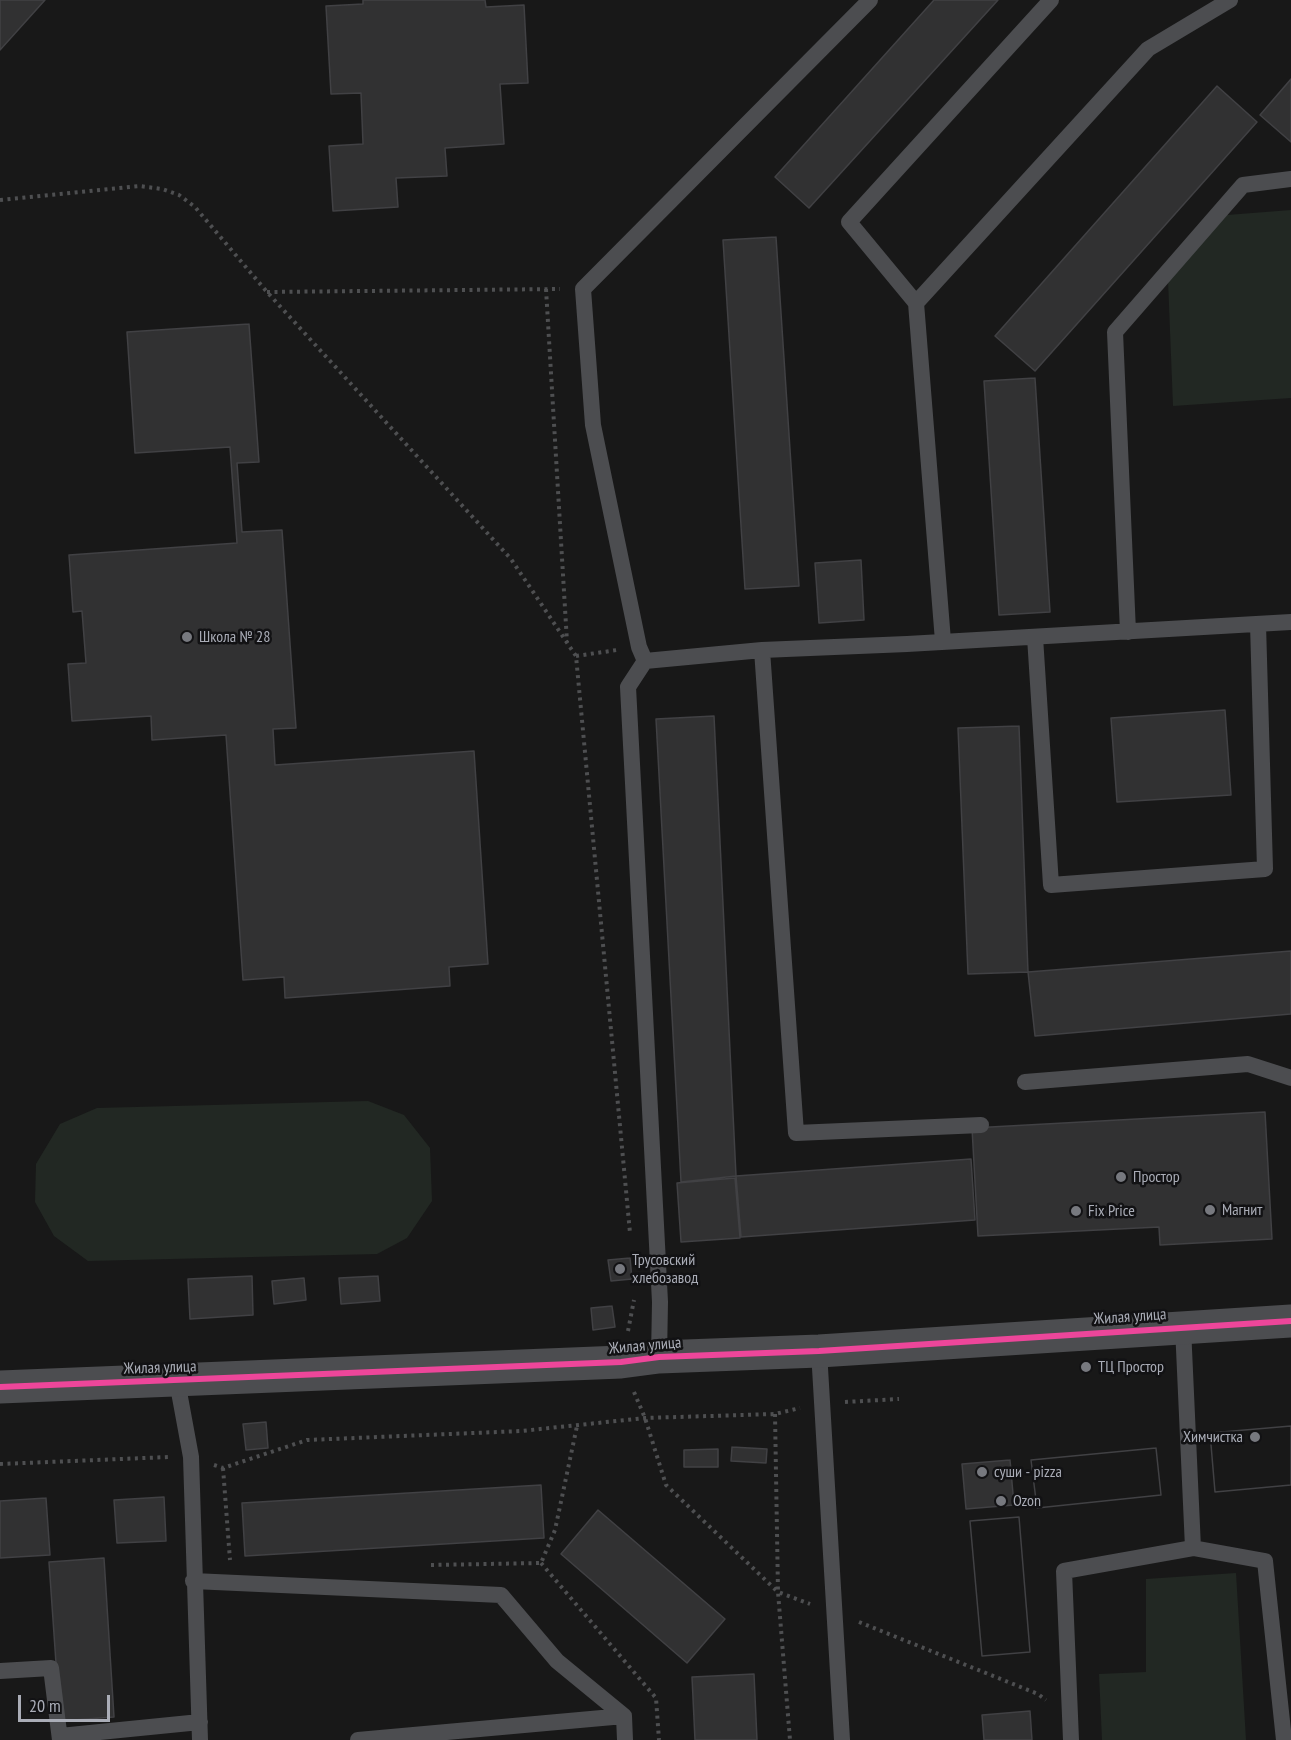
<!DOCTYPE html>
<html>
<head>
<meta charset="utf-8">
<style>
	body { margin:0 }
	#map { position:relative; width:1291px; height:1740px; overflow:hidden; background:#181818; font-family:"PT Sans Narrow",sans-serif }
	canvas { display:block }
	.scale { position:absolute; left:18px; top:1695px; width:92px; height:27px; box-sizing:border-box; border:3px solid #aaadb7; border-top:0; padding-left:8px; font-size:18px; line-height:21px; white-space:nowrap; color:#aaadb7; -webkit-text-stroke:4px #121214; paint-order:stroke }
</style>
</head>
<body>
<div id="map">
<canvas width="1291" height="1740"></canvas>
<div class="scale">20 m</div>
</div>
<script>
const g = document.querySelector('canvas').getContext('2d');
g.lineJoin = 'round';
function fillPath(path, color) { g.fillStyle = color; g.fill(path, 'evenodd'); }
const poly = rows => new Path2D(rows.map(r => 'M' + r).join(''));
function stroke(path, color, width, dash) { g.strokeStyle = color; g.lineWidth = width; g.lineCap = dash ? 'butt' : 'round'; g.setLineDash(dash || []); g.stroke(path); }
function label(font, color, halo, rows, align = 'center') {
  g.font = font + ' "PT Sans Narrow",sans-serif'; g.lineWidth = 5; g.setLineDash([]); g.textBaseline = 'middle'; g.strokeStyle = halo; g.fillStyle = color; for (const [text, x, y, turn = 0] of rows) {
    g.save(); g.translate(x, y); g.rotate((+turn || 0) * Math.PI / 180); g.textAlign = isNaN(turn) ? turn : align; if (halo) g.strokeText(text, 0, 0); g.fillText(text, 0, 0); g.restore();
  }
}
fillPath(poly([
	[1291,210,1291,398,1173,406,1168,280,1227,215],
	[368,1101,404,1115,430,1148,432,1201,407,1238,377,1254,88,1261,54,1236,35,1202,36,1164,60,1124,97,1108],
	[1236,1573,1246,1740,1102,1740,1099,1674,1146,1672,1146,1579]
]), '#222823');
const building = poly([
	[0,0,45,0,0,50,0,0],
	[363,0,485,0,486,7,524,5,528,83,500,84,504,144,445,148,447,176,396,178,398,207,333,211,329,146,363,144,361,93,331,94,326,6,363,4,363,0],
	[934,0,998,0,809,208,775,177,934,0],
	[1291,79,1291,142,1260,115,1291,79],
	[1217,86,1257,122,1035,371,995,336,1217,86],
	[776,237,799,586,745,589,723,240,776,237],
	[249,324,259,462,237,463,242,532,282,530,296,728,273,729,275,765,474,751,488,964,449,967,450,986,285,998,284,977,243,980,226,735,152,740,151,716,72,721,68,664,86,663,82,611,73,612,69,555,237,543,230,447,135,453,127,332,249,324],
	[1035,378,1050,612,999,615,984,381,1035,378],
	[861,560,864,620,819,623,815,563,861,560],
	[1225,710,1231,795,1117,802,1111,718,1225,710],
	[714,716,736,1176,681,1182,656,719,714,716],
	[1019,726,1028,972,968,974,958,728,1019,726],
	[1291,951,1291,1014,1035,1036,1028,972,1291,951],
	[1265,1112,1272,1239,1160,1245,1159,1227,978,1236,972,1128,1265,1112],
	[971,1159,975,1220,741,1237,736,1176,971,1159],
	[735,1178,740,1238,681,1242,677,1183,735,1178],
	[630,1258,632,1279,611,1281,608,1260,630,1258],
	[252,1276,253,1315,190,1319,188,1279,252,1276],
	[378,1276,380,1301,341,1304,339,1278,378,1276],
	[304,1278,306,1300,274,1304,272,1281,304,1278],
	[612,1306,615,1327,593,1330,591,1308,612,1306],
	[266,1422,268,1448,246,1450,243,1424,266,1422],
	[1291,1426,1291,1485,1215,1492,1210,1433,1291,1426],
	[1291,1426,1291,1485,1215,1492,1210,1433,1291,1426],
	[732,1447,767,1449,766,1463,731,1461,732,1447],
	[1156,1448,1161,1495,1037,1508,1031,1460,1156,1448],
	[1156,1448,1161,1495,1037,1508,1031,1460,1156,1448],
	[718,1449,718,1467,684,1467,684,1450,718,1449],
	[1010,1460,1014,1505,966,1509,962,1464,1010,1460],
	[541,1485,544,1538,245,1556,242,1503,541,1485],
	[164,1497,166,1541,117,1543,114,1500,164,1497],
	[46,1498,50,1555,0,1558,0,1501,46,1498],
	[598,1510,725,1619,687,1663,561,1554,598,1510],
	[1019,1517,1030,1652,982,1656,970,1521,1019,1517],
	[1019,1517,1030,1652,982,1656,970,1521,1019,1517],
	[104,1558,114,1717,60,1721,49,1562,104,1558],
	[754,1674,757,1740,695,1740,692,1677,754,1674],
	[1030,1711,1032,1740,984,1740,982,1715,1030,1711]
]);
fillPath(building, '#313132');
stroke(building, '#414144', 1.5);
stroke(poly([
	[0,200,140,186,162,189,179,195,195,207,267,292,511,559,576,656,630,1233],
	[546,289,567,642],
	[267,292,560,289],
	[576,656,617,650],
	[628,1331,634,1300],
	[634,1392,645,1418,666,1485,778,1592,790,1740],
	[845,1402,899,1399],
	[775,1414,778,1592,810,1604],
	[0,1464,169,1457],
	[214,1465,223,1468,307,1440,521,1431,645,1418,775,1414,800,1408],
	[223,1468,230,1560],
	[541,1563,656,1698,659,1740],
	[431,1565,541,1563,555,1530,577,1426],
	[859,1622,1038,1694,1046,1700]
]), '#4e4f51', 4, [3, 4.5]);
stroke(poly([
	[916,303,1148,49,1230,0],
	[1128,632,1115,332,1243,185,1291,179],
	[1035,637,1051,885,1265,869,1258,624],
	[943,641,916,303,849,222,1051,0],
	[762,650,796,1133,981,1125],
	[645,661,639,647,593,425,583,289,870,0],
	[1025,1082,1248,1064,1291,1078],
	[1183,1327,1193,1548,1265,1561,1284,1740],
	[819,1351,842,1740],
	[659,1357,660,1302,628,687,645,661,762,650,907,644,1291,622],
	[177,1381,191,1457,200,1740],
	[193,1581,501,1595,557,1661,624,1716,358,1740],
	[0,1671,51,1668,60,1740],
	[624,1716,625,1740],
	[60,1736,200,1722],
	[1071,1740,1064,1571,1193,1548]
]), '#4c4d50', 16);
stroke(poly([
	[0,1387,621,1362,659,1357,819,1351,1291,1321]
]), '#4c4d50', 33);
stroke(poly([
	[0,1387,621,1362,659,1357,819,1351,1291,1321]
]), '#ed469a', 6);
for (const [x, y, r, color] of [
	[187,637,6,"#77797f"],
	[1121,1177,6,"#77797f"],
	[1210,1210,6,"#77797f"],
	[1076,1211,6,"#77797f"],
	[620,1269,6,"#77797f"],
	[1086,1367,6,"#77797f"],
	[1255,1437,6,"#77797f"],
	[982,1472,6,"#77797f"],
	[1001,1501,6,"#77797f"]
]) { const dot = new Path2D(); dot.arc(x, y, r, 0, 2 * Math.PI); g.fillStyle = color; g.fill(dot); stroke(dot, '#121214', 2); }
label('16px', '#aaadb7', '#121214', [
	["Школа № 28",199,637],
	["Простор",1133,1177],
	["Магнит",1222,1210],
	["Fix Price",1088,1211],
	["Трусовский",632,1260],
	["хлебозавод",632,1278],
	["ТЦ Простор",1098,1367],
	["Химчистка",1243,1437,"right"],
	["суши - pizza",994,1472],
	["Ozon",1013,1501]
], 'left');
label('16px', '#aaadb7', '#121214', [
	["Жилая улица",1130,1317,-4],
	["Жилая улица",645,1346,-5],
	["Жилая улица",160,1368,-2]
]);
</script>
</body>
</html>
